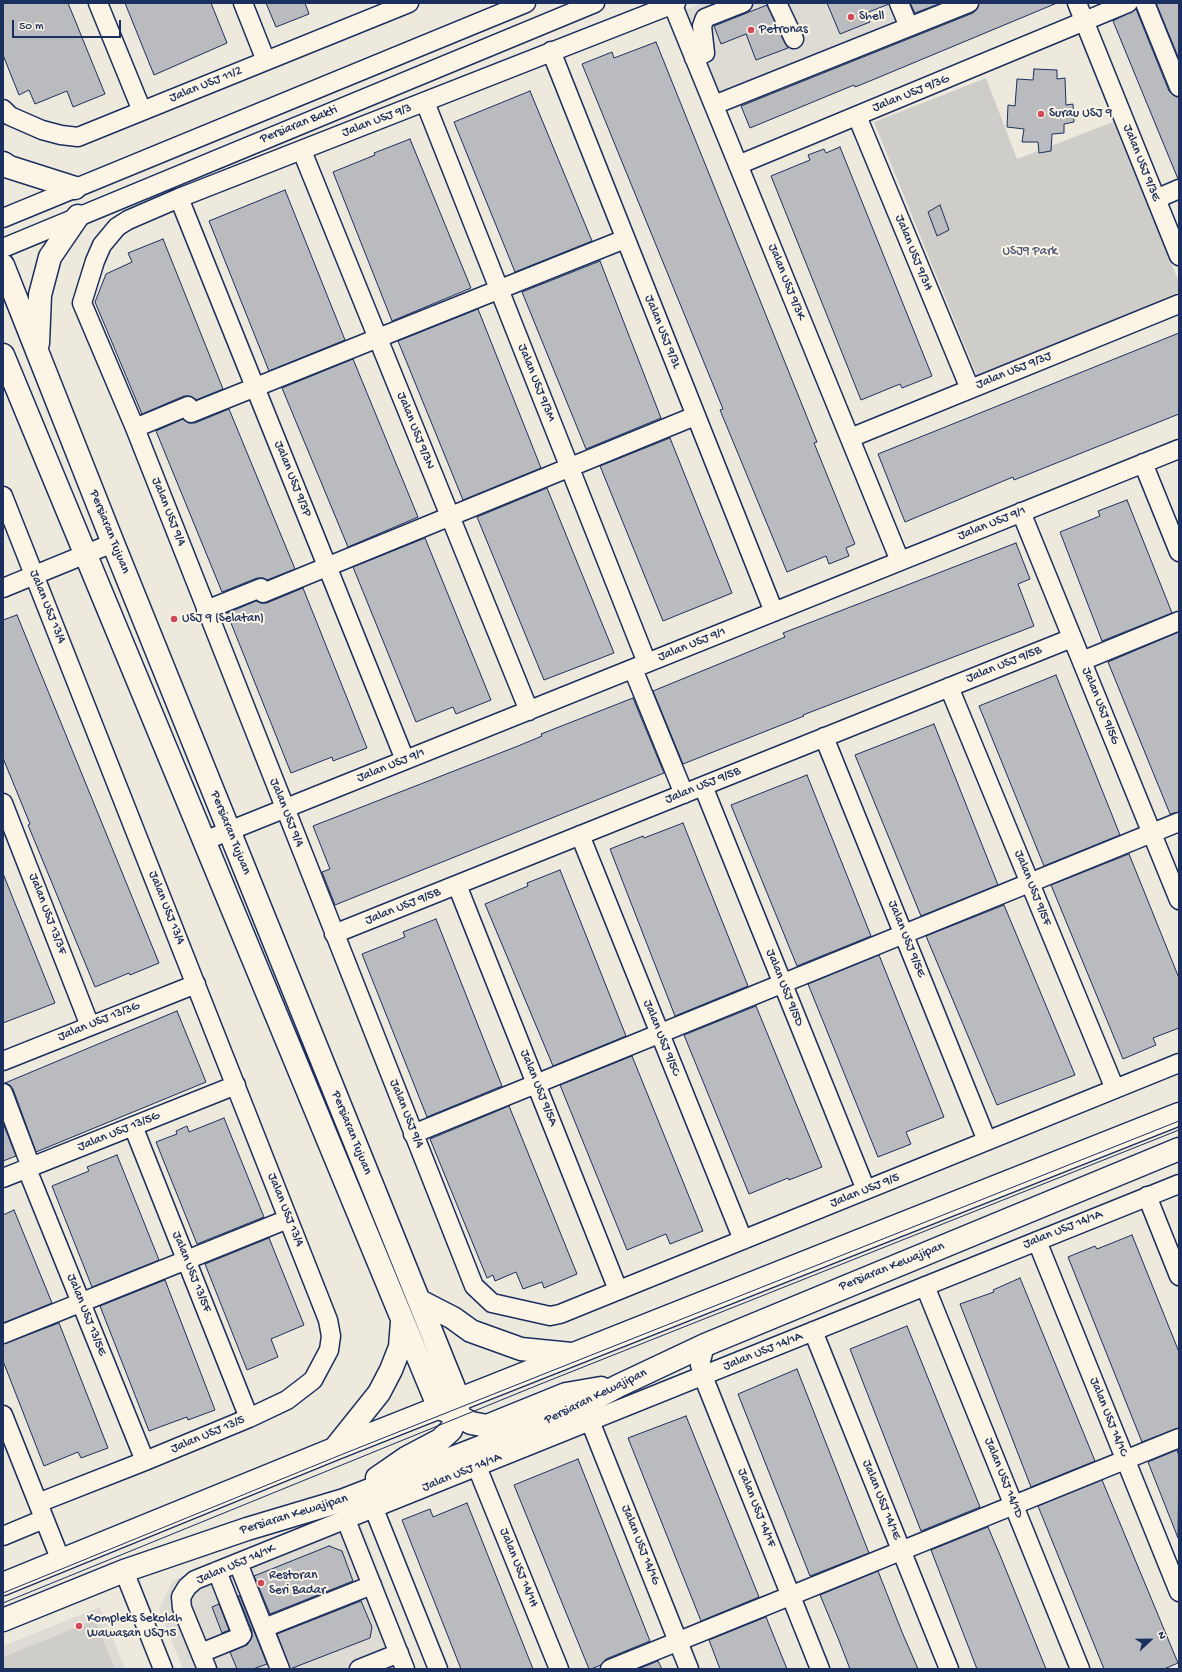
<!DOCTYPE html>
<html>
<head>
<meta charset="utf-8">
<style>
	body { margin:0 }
	#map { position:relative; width:1182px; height:1672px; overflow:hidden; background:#eee9dd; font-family:"Gochi Hand",sans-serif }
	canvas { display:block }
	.frame { position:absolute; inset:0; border:4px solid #1b2f5e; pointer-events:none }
	.north { position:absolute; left:1130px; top:1620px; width:40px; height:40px; -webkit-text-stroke:3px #fcf5e5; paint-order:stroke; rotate:68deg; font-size:11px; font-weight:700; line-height:16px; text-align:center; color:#1b2f5e }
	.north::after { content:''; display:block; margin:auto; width:14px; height:18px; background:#1b2f5e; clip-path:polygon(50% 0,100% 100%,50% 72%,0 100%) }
	.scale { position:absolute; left:12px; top:20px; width:109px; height:18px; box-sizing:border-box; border:2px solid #1b2f5e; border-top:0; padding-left:5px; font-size:12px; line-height:14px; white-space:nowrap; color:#1b2f5e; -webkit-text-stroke:3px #fcf5e5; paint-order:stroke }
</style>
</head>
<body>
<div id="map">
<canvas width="1182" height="1672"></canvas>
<div class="frame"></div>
<div class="north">N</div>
<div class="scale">50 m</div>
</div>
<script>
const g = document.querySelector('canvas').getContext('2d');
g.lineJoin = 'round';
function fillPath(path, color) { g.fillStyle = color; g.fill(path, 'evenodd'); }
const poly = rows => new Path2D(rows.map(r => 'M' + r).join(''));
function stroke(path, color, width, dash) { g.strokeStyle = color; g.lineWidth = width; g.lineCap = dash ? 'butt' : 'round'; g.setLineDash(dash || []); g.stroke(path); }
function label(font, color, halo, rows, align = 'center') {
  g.font = font + ' "Gochi Hand",sans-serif'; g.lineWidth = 4; g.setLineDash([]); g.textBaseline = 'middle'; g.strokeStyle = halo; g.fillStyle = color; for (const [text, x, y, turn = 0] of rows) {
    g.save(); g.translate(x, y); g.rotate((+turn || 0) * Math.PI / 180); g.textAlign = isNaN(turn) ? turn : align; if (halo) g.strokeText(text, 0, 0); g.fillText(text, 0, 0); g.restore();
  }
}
fillPath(poly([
	[703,3,952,3,716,98,681,11],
	[354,1507,416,1669,183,1669,159,1609,172,1581],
	[100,1607,125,1669,3,1669,3,1646]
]), '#dedbd4');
fillPath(poly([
	[986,78,1017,159,1113,122,1179,282,1179,292,977,376,874,122],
	[95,1620,115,1669,3,1669,3,1657]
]), '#cfcdca');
const building = poly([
	[3,3,68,3,105,94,73,107,67,91,35,104,29,90,19,95,3,55,3,3],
	[125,3,211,3,227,43,154,75,125,3],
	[266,3,305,3,309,14,276,27,266,3],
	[827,3,889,3,889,4,866,13,870,22,840,34,827,3],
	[910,3,941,3,915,13,910,3],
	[979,3,1057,3,870,81,855,87,854,85,750,128,741,106,973,13,977,9,979,3],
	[1156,3,1179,3,1179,59,1156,3],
	[767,5,785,43,788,48,756,60,746,34,721,44,714,26,767,5],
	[1136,9,1169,91,1173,95,1179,97,1179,179,1178,179,1113,21,1136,9],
	[656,42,817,442,814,443,855,544,846,548,849,556,829,564,826,556,787,572,720,410,723,409,582,64,612,52,614,58,656,42],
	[1034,69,1057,70,1057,79,1065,78,1066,105,1073,104,1074,122,1064,124,1064,133,1052,134,1051,151,1039,153,1038,142,1022,142,1024,129,1007,127,1008,105,1015,106,1017,79,1033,80,1034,69],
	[530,91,592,241,515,272,454,122,530,91],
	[410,139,471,288,392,321,333,172,375,155,374,153,410,139],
	[840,147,932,376,902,388,900,384,861,400,771,176,810,160,808,155,824,149,826,153,840,147],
	[285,190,345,340,269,371,209,221,285,190],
	[940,205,949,230,937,236,928,212,940,205],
	[163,239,223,389,196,400,190,396,184,396,142,414,95,302,106,274,132,262,128,253,163,239],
	[600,261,661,418,586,449,522,292,600,261],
	[478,309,541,468,463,500,398,341,478,309],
	[1179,333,1179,414,1014,480,1013,477,905,522,878,454,1179,333],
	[353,359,418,517,348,547,282,388,353,359],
	[229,409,295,569,267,580,263,578,257,578,222,592,156,431,183,419,189,423,195,423,229,409],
	[670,438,732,593,663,621,600,466,670,438],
	[547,488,614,653,544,680,477,517,547,488],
	[1127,500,1172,613,1102,641,1060,532,1100,516,1098,511,1127,500],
	[425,538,491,700,456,714,453,707,416,722,353,567,425,538],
	[1016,543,1030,579,1018,584,1034,626,803,715,804,716,683,764,653,691,785,637,783,633,1016,543],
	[303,588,367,748,333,761,332,757,291,773,227,613,256,601,261,603,267,603,303,588],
	[17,615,159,963,130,975,129,973,95,987,28,825,30,824,3,758,3,620,17,615],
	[1179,632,1179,812,1170,814,1108,662,1179,632],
	[1056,675,1120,835,1044,866,979,706,1056,675],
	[633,698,664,773,335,905,322,872,330,869,313,826,518,746,542,736,541,734,633,698],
	[934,724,998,885,921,916,855,755,934,724],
	[807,775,871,936,797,966,731,805,807,775],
	[683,823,748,986,675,1016,610,849,643,836,644,838,683,823],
	[1129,854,1179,978,1179,1028,1153,1038,1156,1045,1123,1059,1051,885,1129,854],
	[560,870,626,1036,553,1066,485,904,528,886,527,883,560,870],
	[4,876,55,1003,3,1023,3,877,4,876],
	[1004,905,1075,1075,997,1105,926,936,1004,905],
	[436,919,502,1086,427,1117,362,954,405,937,403,932,436,919],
	[879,955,944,1117,906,1132,911,1144,878,1157,808,984,879,955],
	[756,1006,822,1167,789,1180,788,1178,749,1194,684,1035,756,1006],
	[177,1011,206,1082,36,1152,13,1089,10,1085,5,1083,177,1011],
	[632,1056,703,1231,670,1244,666,1234,627,1250,560,1085,632,1056],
	[509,1106,577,1274,544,1288,542,1282,523,1289,516,1272,495,1281,493,1275,487,1278,430,1139,509,1106],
	[224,1118,264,1217,197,1244,156,1142,177,1134,176,1131,187,1126,189,1132,224,1118],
	[3,1123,16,1156,3,1161,3,1123],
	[117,1155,159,1260,92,1287,52,1186,89,1171,87,1167,117,1155],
	[14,1210,52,1303,3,1323,3,1215,14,1210],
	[1132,1235,1179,1352,1179,1428,1142,1442,1068,1257,1095,1246,1097,1249,1132,1235],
	[269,1238,304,1325,271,1339,278,1357,247,1370,205,1264,269,1238],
	[1020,1278,1095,1461,1031,1487,960,1304,994,1292,993,1290,1020,1278],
	[165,1280,215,1410,188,1420,187,1417,149,1431,100,1306,165,1280],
	[59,1323,108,1448,81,1458,78,1452,44,1466,3,1361,3,1344,59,1323],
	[907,1326,980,1507,921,1531,850,1349,907,1326],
	[797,1369,869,1553,810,1576,738,1394,797,1369],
	[686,1416,759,1597,701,1621,628,1438,686,1416],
	[1177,1450,1179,1456,1178,1538,1148,1462,1177,1450],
	[578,1459,650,1641,606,1659,601,1665,591,1669,589,1669,514,1485,578,1459],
	[1102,1480,1178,1663,1164,1669,1104,1669,1038,1506,1102,1480],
	[467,1503,477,1528,533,1669,461,1669,402,1520,430,1509,433,1517,467,1503],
	[988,1527,1002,1560,1046,1669,977,1669,931,1550,988,1527],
	[329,1546,342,1551,353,1581,270,1614,254,1576,329,1546],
	[878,1571,902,1632,918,1669,850,1669,838,1638,820,1595,878,1571],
	[238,1596,240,1596,267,1664,253,1669,237,1669,230,1652,247,1645,252,1637,252,1631,238,1596],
	[361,1601,372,1627,370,1638,290,1669,277,1634,361,1601],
	[219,1604,229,1630,222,1633,212,1607,219,1604],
	[766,1617,787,1669,720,1669,709,1640,766,1617],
	[658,1661,662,1669,638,1669,658,1661]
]);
fillPath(building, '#babbbe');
stroke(building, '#1b2f5e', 1);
const minor = poly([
	[98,3,142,111],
	[243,3,266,61],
	[672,3,900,561],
	[676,3,179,198,128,220,117,227,102,245,95,261,82,303,135,428,474,1286,492,1303,550,1316,560,1314,1179,1063],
	[777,3,794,39],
	[899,3,909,27],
	[1077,3,1179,256],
	[1145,3,1179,87],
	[551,51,774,612],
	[694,58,705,53,702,26,705,18,743,3],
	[425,102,647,663],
	[714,105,969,3],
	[3,109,10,116,42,130,61,135,78,137,409,3],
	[857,116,970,389],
	[302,151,529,711],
	[738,165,1128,3],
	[179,198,405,760],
	[1156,199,1179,189],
	[3,218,526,3],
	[3,248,595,3],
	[191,413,625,239],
	[135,428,188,406],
	[850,438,1179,304],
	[1143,463,1179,552],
	[3,496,328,1320,331,1336,329,1350,313,1380,287,1400,249,1418,145,1461,38,1503],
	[1021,512,1179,900],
	[3,588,113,543],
	[263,593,695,416],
	[206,610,261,588],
	[1082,661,1179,621],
	[633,669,684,794],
	[949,687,1115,1089],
	[824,737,987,1141],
	[703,786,866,1190],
	[3,803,90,1026],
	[580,835,743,1240],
	[204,841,1179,449],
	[457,885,618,1290],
	[334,934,1072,638],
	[3,1061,196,984],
	[3,1093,31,1167],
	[133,1126,249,1418],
	[413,1134,1179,822],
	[27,1169,145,1461],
	[3,1178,236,1085],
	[1147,1196,1179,1276],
	[1037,1241,1179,1592],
	[925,1286,1080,1669],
	[813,1331,949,1669],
	[3,1334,288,1219],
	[705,1345,700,1365,703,1376,820,1669],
	[3,1415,61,1561],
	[590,1421,689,1669],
	[477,1467,559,1669],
	[374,1509,438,1669],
	[346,1520,405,1669],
	[3,1536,44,1519],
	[238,1563,280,1669],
	[124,1571,163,1669],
	[264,1628,372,1585],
	[201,1653,240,1637,242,1635,217,1571],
	[207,1669,182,1608,181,1597,187,1587,195,1580,1179,1184],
	[359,1669,399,1653],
	[610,1669,1179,1438]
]);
const major = poly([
	[3,163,9,167,75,188],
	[3,265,113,543,459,1400],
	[38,343,40,295,50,257,78,216],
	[3,355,439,1408],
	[420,1301,453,1318,471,1331,521,1349,571,1354],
	[439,1408,457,1415,471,1423,487,1426,566,1394,601,1388],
	[335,1448,379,1393,391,1370,400,1347,402,1322],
	[377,1478,406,1458,440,1440,451,1430,457,1415,459,1400],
	[3,1584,334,1449,1179,1114],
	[3,1620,124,1571,247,1529,344,1500,566,1414,618,1386,705,1345,1179,1149]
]);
stroke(minor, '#1b2f5e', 21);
stroke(major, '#1b2f5e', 25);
stroke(minor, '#fcf5e5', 18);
stroke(major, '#fcf5e5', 22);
stroke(poly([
	[3,1593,343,1454,1179,1121],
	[3,1603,543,1383,1179,1130]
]), '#1b2f5e', 1);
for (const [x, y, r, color] of [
	[851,17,4,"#d1495b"],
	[751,30,4,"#d1495b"],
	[1041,114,4,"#d1495b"],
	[174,619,4,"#d1495b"],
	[261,1583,4,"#d1495b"],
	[79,1626,4,"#d1495b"]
]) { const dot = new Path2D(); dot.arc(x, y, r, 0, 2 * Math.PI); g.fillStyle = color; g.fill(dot); stroke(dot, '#fcf5e5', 1.5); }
label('13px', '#1b2f5e', '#fcf5e5', [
	["Shell",859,17],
	["Petronas",759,30],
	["Surau USJ 9",1049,114],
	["USJ 9 (Selatan)",182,619],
	["Restoran",269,1576],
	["Seri Badar",269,1591],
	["Kompleks Sekolah",87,1619],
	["Wawasan USJ15",87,1634]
], 'left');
label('13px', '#1b2f5e', '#fcf5e5', [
	["Jalan USJ 11/2",206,85,-22],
	["Jalan USJ 9/3G",911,94,-22],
	["Jalan USJ 9/3",377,121,-21],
	["Persiaran Bakti",299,125,-22],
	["Jalan USJ 9/3E",1141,163,68],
	["Jalan USJ 9/3H",913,253,68],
	["Jalan USJ 9/3K",786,282,68],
	["Jalan USJ 9/3L",662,332,68],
	["Jalan USJ 9/3J",1014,371,-22],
	["Jalan USJ 9/3M",536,383,68],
	["Jalan USJ 9/3N",415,431,68],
	["Jalan USJ 9/3P",292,479,68],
	["Jalan USJ 9/4",168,512,68],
	["Jalan USJ 9/1",992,524,-22],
	["Persiaran Tujuan",109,532,68],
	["Jalan USJ 13/4",47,607,68],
	["Jalan USJ 9/1",692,645,-22],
	["Jalan USJ 9/5B",1004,665,-22],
	["Jalan USJ 9/5G",1100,706,68],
	["Jalan USJ 9/1",391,766,-22],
	["Jalan USJ 9/5B",703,786,-22],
	["Jalan USJ 9/4",286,813,68],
	["Persiaran Tujuan",230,833,68],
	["Jalan USJ 9/5F",1032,888,68],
	["Jalan USJ 9/5B",403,907,-22],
	["Jalan USJ 13/4",166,908,68],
	["Jalan USJ 13/3F",47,914,69],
	["Jalan USJ 9/5E",906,939,68],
	["Jalan USJ 9/5D",784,988,68],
	["Jalan USJ 13/3G",99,1022,-22],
	["Jalan USJ 9/5C",661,1038,68],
	["Jalan USJ 9/5A",538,1088,68],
	["Jalan USJ 9/4",406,1114,68],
	["Jalan USJ 13/5G",119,1132,-22],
	["Persiaran Tujuan",351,1133,68],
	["Jalan USJ 9/5",865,1191,-22],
	["Jalan USJ 13/4",285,1210,68],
	["Jalan USJ 14/1A",1063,1230,-22],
	["Persiaran Kewajipan",892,1267,-22],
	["Jalan USJ 13/5F",191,1272,68],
	["Jalan USJ 13/5E",86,1315,68],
	["Jalan USJ 14/1A",763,1352,-22],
	["Persiaran Kewajipan",596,1397,-26],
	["Jalan USJ 14/1C",1108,1417,68],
	["Jalan USJ 13/5",208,1435,-23],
	["Jalan USJ 14/1A",462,1473,-22],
	["Jalan USJ 14/1D",1003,1478,68],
	["Jalan USJ 14/1E",881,1500,68],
	["Jalan USJ 14/1F",756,1508,68],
	["Persiaran Kewajipan",294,1515,-17],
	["Jalan USJ 14/1G",640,1545,68],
	["Jalan USJ 14/1K",236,1565,-23],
	["Jalan USJ 14/1H",518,1568,68]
]);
label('13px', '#485679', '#fcf5e5', [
	["USJ9 Park",1030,252]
]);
</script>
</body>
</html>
